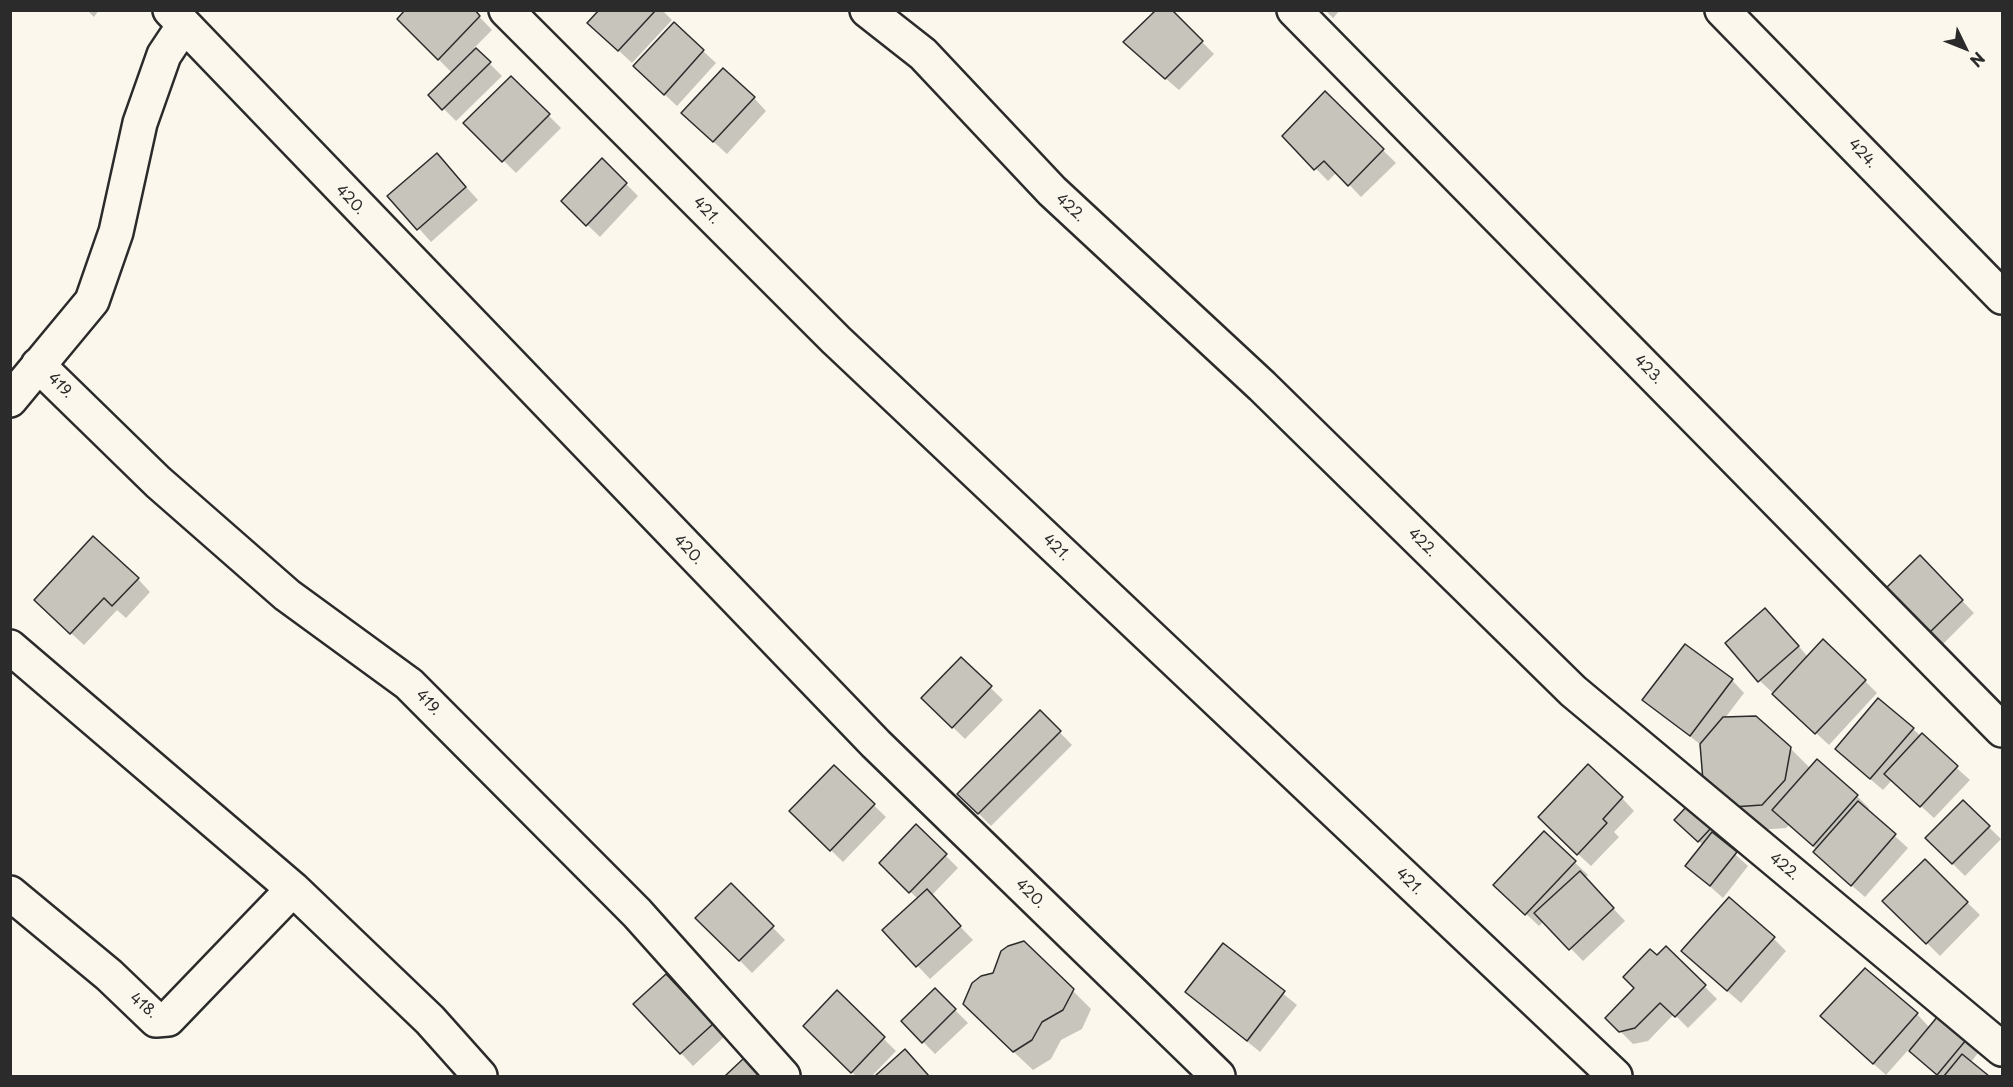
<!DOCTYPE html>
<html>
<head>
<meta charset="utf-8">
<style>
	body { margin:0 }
	#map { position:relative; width:2013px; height:1087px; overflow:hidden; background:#fbf7ec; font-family:"Playpen Sans",sans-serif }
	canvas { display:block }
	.frame { position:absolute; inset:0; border:12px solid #2b2b2b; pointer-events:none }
	.north { position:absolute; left:1935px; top:18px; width:60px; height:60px; -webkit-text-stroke:4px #fbf7ec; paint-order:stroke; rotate:133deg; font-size:16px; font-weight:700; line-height:24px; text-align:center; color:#2b2b2b }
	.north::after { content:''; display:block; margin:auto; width:21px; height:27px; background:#2b2b2b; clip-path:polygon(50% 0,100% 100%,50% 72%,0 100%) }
</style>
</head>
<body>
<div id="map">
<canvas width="2013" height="1087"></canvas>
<div class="frame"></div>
<div class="north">N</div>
</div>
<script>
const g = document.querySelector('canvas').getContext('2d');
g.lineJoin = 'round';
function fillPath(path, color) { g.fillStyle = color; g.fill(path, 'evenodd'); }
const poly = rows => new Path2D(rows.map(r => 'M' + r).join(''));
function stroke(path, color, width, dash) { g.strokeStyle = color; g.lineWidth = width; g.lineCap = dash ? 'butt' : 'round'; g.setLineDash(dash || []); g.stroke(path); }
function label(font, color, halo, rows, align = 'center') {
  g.font = font + ' "Playpen Sans",sans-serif'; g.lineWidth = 4.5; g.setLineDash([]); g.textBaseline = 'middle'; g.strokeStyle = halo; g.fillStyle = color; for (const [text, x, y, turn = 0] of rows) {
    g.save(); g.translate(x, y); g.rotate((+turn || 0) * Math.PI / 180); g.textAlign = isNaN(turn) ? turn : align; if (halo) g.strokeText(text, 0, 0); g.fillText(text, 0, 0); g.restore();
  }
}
fillPath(poly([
	[87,10,99,10,94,17],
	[473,10,492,30,474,48,502,76,456,121,430,95,452,73,399,19],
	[601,10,662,10,672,20,632,63,602,35],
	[1170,10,1214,54,1179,90,1137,54],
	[1325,10,1340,10,1333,18],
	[703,51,716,63,677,106,648,79],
	[511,78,561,128,516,173,466,123],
	[1325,93,1396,163,1361,197,1337,172,1328,181,1284,136],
	[754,98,766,111,727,154,696,126],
	[602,160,638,196,600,237,563,201],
	[449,168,478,200,431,242,390,196],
	[1920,557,1974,613,1942,645,1887,589],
	[138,579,150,592,126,618,117,610,84,645,48,612],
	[1778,622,1808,657,1865,681,1877,693,1829,745,1760,681],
	[961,659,1003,700,965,739,923,698],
	[1732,680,1744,693,1725,718,1790,748,1811,769,1857,796,1869,808,1867,811,1908,848,1865,897,1828,865,1817,850,1789,825,1786,828,1759,830,1729,804,1701,745,1644,700],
	[1040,712,1072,745,991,826,959,794],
	[1913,729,1970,780,1934,818,1892,780,1883,790,1849,761],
	[834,767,886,817,843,862,791,811],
	[1622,798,1634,811,1614,832,1619,837,1591,866,1552,830],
	[1963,802,2001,839,1965,876,1927,838],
	[916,826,958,868,931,896,973,940,930,979,884,930,918,899,881,863],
	[1682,826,1711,828,1717,834,1715,836,1748,866,1723,898,1687,866,1703,845],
	[1544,833,1588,875,1585,878,1625,921,1583,961,1544,921,1539,926,1508,897],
	[1925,861,1980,915,1940,956,1885,901],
	[731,885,785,940,752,973,698,918],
	[1774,939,1786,951,1741,1003,1696,964],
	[1223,945,1297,1005,1260,1052,1187,992],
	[1666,948,1717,999,1688,1028,1674,1014,1648,1041,1633,1044,1607,1018,1636,988],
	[679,988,724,1037,693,1066,635,1004],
	[935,990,968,1023,935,1054,903,1021],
	[1073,991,1091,1009,1082,1029,1061,1040,1051,1059,1033,1070,983,1023],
	[837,993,896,1051,872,1076,856,1076,805,1026],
	[1943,1012,1983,1047,1970,1063,1986,1076,1939,1076,1909,1049,1886,1075,1834,1029,1917,1014,1930,1028],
	[905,1051,929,1076,877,1076]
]), '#0003');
const building = poly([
	[405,10,475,10,480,16,438,60,397,19,405,10],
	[599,10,656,10,618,51,587,23,599,10],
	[1156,10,1172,10,1203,41,1165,79,1123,42,1156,10],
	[674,22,704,50,664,95,633,66,674,22],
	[476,48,491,62,442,110,428,95,476,48],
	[723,68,755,97,713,142,681,113,723,68],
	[511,76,550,114,502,162,463,123,511,76],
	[1325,91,1384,149,1348,186,1324,161,1314,170,1282,136,1325,91],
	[437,153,466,187,417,230,387,196,437,153],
	[602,158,627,183,586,226,561,201,602,158],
	[93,536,139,578,112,606,104,598,70,634,34,600,93,536],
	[1920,555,1963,600,1929,633,1885,589,1920,555],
	[1765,608,1799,646,1758,682,1725,643,1765,608],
	[1823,639,1866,680,1815,734,1772,694,1823,639],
	[1685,644,1733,679,1690,736,1642,700,1685,644],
	[961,657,992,686,952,728,921,698,961,657],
	[1878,698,1914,728,1870,779,1835,749,1878,698],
	[1040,710,1061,731,978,814,957,794,1040,710],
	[1756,716,1791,747,1785,780,1762,805,1733,807,1703,781,1700,744,1723,717,1756,716],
	[1922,733,1958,766,1920,807,1884,774,1922,733],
	[1817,759,1858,795,1813,846,1772,810,1817,759],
	[1588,764,1623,797,1603,819,1607,823,1577,855,1538,817,1588,764],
	[834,765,875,804,830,851,789,811,834,765],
	[1963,800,1990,826,1952,864,1925,838,1963,800],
	[1858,801,1896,834,1851,886,1813,852,1858,801],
	[1688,805,1712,827,1698,842,1674,820,1688,805],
	[916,824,947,854,909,893,879,863,916,824],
	[1544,831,1576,861,1525,915,1493,885,1544,831],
	[1712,832,1737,852,1710,886,1685,866,1712,832],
	[1925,859,1968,902,1926,944,1882,901,1925,859],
	[1580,871,1614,908,1569,950,1534,913,1580,871],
	[731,883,774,926,739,961,695,918,731,883],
	[927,889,961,926,916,967,882,930,927,889],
	[1729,897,1775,937,1727,991,1681,951,1729,897],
	[1024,941,1074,989,1063,1010,1042,1022,1032,1040,1013,1052,963,1004,972,983,981,976,993,973,1001,951,1008,946,1024,941],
	[1223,943,1285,991,1247,1041,1185,992,1223,943],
	[1666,946,1706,985,1675,1017,1660,1003,1635,1028,1619,1032,1605,1018,1634,988,1623,977,1650,949,1657,955,1666,946],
	[1865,968,1918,1013,1873,1064,1820,1016,1865,968],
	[666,974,713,1024,680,1054,633,1004,666,974],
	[935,988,956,1009,922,1043,901,1021,935,988],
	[837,990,885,1037,851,1073,803,1026,837,990],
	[1943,1010,1971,1034,1937,1075,1909,1051,1943,1010],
	[905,1049,929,1076,875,1076,905,1049],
	[1962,1054,1989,1076,1944,1076,1962,1054],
	[744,1058,762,1076,725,1076,744,1058]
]);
fillPath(building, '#c7c4bc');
stroke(building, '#2b2b2b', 1.5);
const minor = poly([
	[170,10,876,744,1218,1076],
	[506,10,836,340,1615,1076],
	[867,10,923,54,1052,191,1262,386,1573,691,2002,1049],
	[1294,10,2002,730],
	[1722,10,2002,297],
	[38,365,158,482,287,595,409,684,637,913,783,1076],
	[10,400,92,301,116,232,140,123,164,55,184,25],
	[10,647,293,889,430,1020,480,1076],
	[10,893,109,975,156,1020,168,1019,293,889]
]);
stroke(minor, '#2b2b2b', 38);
stroke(minor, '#fbf7ec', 33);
label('15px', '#2b2b2b', '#fbf7ec', [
	["424.",1862,154,46],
	["420.",350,200,46],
	["422.",1070,208,43],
	["421.",706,211,45],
	["423.",1648,370,45],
	["419.",60,386,44],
	["422.",1422,543,44],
	["421.",1056,548,43],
	["420.",688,550,46],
	["419.",428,703,45],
	["422.",1784,867,40],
	["421.",1409,882,43],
	["420.",1030,894,44],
	["418.",143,1006,39]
]);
</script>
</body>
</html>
